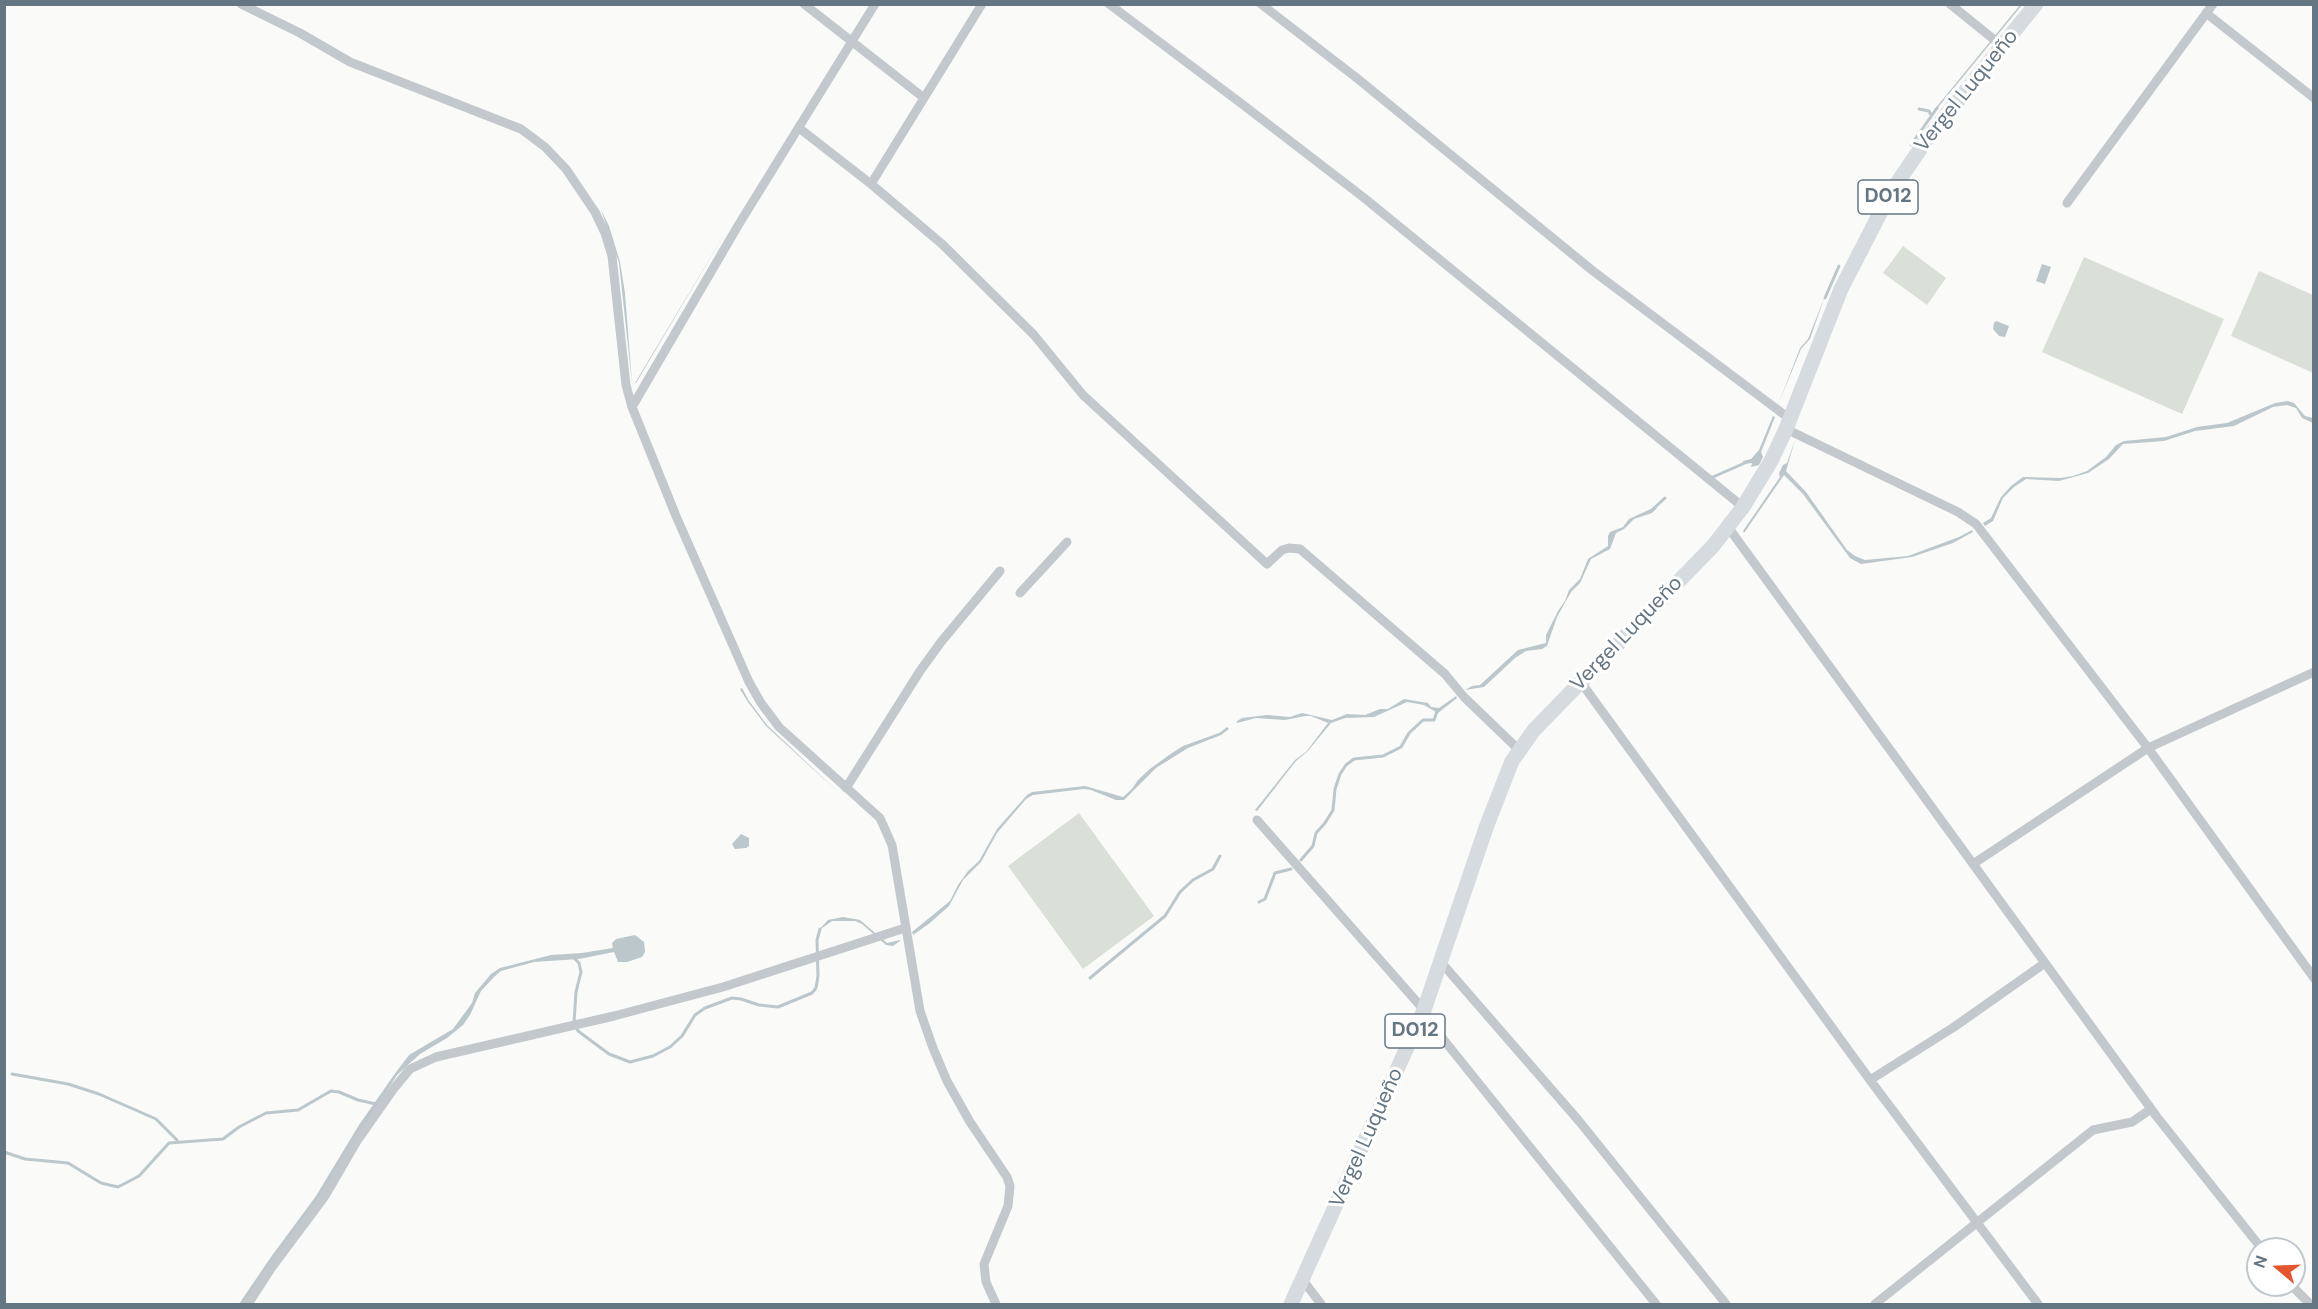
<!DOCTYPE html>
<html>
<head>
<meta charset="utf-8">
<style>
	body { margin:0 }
	#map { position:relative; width:2318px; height:1309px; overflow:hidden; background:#fafaf8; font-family:"DM Sans",sans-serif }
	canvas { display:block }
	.frame { position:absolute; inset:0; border:6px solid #657683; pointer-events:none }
	.north { position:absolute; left:2246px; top:1237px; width:60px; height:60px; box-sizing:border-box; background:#fff; border:2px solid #c1c8cd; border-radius:50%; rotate:289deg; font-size:16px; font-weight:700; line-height:24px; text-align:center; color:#657683 }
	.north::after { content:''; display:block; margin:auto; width:21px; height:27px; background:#e4572e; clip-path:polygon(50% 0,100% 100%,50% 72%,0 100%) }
</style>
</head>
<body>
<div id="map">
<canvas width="2318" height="1309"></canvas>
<div class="frame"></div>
<div class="north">N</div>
</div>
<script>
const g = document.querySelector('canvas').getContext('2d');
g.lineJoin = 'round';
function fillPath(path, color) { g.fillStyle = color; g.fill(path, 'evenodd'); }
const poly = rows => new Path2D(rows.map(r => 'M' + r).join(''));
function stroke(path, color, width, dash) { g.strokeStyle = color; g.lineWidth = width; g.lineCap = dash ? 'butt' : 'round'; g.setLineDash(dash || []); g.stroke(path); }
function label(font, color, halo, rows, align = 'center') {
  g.font = font + ' "DM Sans",sans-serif'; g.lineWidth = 6; g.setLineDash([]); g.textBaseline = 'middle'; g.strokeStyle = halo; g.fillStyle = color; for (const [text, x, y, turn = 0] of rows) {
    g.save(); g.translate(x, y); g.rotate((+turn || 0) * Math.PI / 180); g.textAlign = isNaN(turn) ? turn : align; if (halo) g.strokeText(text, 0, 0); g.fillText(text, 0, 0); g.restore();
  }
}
fillPath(poly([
	[1903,246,1946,278,1927,305,1883,273],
	[2084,257,2224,319,2182,414,2042,352],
	[2259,271,2313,295,2313,373,2231,336],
	[1079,813,1154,916,1083,969,1008,866]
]), '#dadfd7');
fillPath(poly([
	[2020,5,2022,5,1935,111,1934,110],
	[601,210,609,226,620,262,625,293,632,383,619,263],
	[731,223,636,383,635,383],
	[2042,264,2051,267,2045,284,2036,281],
	[1825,296,1810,339,1801,349,1778,405,1800,348,1808,339],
	[1996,321,2009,326,2005,337,1999,336,1993,329,1994,323],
	[2288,401,2294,403,2305,416,2313,418,2313,423,2302,418,2296,408,2287,405,2273,407,2234,426,2195,431,2164,441,2123,444,2109,459,2088,473,2059,481,2026,479,2014,487,2003,498,1993,521,1985,526,1983,523,1991,518,2001,497,2011,486,2023,477,2061,478,2073,476,2087,471,2106,457,2116,445,2124,441,2166,437,2197,427,2227,423,2275,403],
	[1773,416,1775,417,1761,452,1763,457,1759,465,1751,467,1752,463,1744,464,1743,461,1751,459,1759,450],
	[1795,440,1786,471,1806,492,1847,550,1855,556,1865,560,1908,556,1959,537,1972,530,1973,532,1953,543,1912,557,1861,564,1850,558,1803,494,1784,475,1744,533,1743,531,1780,477,1779,473,1783,465,1787,463],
	[1655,507,1657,508,1652,513,1634,519,1624,529,1616,533,1610,549,1591,559,1580,583,1571,592,1557,617,1547,646,1542,649,1526,651,1515,658,1484,687,1465,690,1472,686,1480,685,1518,650,1546,643,1546,635,1558,611,1565,601,1569,590,1580,579,1588,559,1608,546,1608,536,1610,532,1623,527,1629,519],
	[742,688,749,701,767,725,838,792,766,726,748,702,740,689],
	[1456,696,1457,698,1438,713,1424,705,1407,702,1374,717,1345,718,1331,723,1307,752,1296,761,1257,811,1255,810,1295,760,1306,752,1328,723,1311,716,1305,716,1285,720,1256,718,1237,723,1237,721,1242,718,1267,715,1290,717,1302,713,1332,720,1347,714,1365,715,1380,709,1388,709,1404,699,1428,703,1431,707,1439,708],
	[1227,727,1229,729,1221,735,1188,748,1156,768,1124,800,1116,800,1091,790,1084,789,1033,795,1026,799,997,833,981,862,963,880,949,906,930,923,913,935,912,932,950,901,958,885,968,871,979,861,997,829,1027,795,1032,792,1085,786,1123,797,1132,789,1138,780,1151,768,1172,753,1183,746,1219,733],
	[741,834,749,838,749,846,746,848,735,849,732,844],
	[843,917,860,920,887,943,900,940,900,941,893,946,886,945,862,924,855,921,832,921,818,931,828,920],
	[635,935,644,942,645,952,642,957,627,962,618,962,614,952,579,959,534,962,501,971,495,976,481,991,470,1015,463,1025,447,1038,420,1054,397,1075,319,1200,243,1304,239,1304,271,1257,316,1196,359,1125,394,1075,409,1055,453,1029,472,1003,475,993,491,974,500,968,551,955,582,953,613,948,612,943,616,939]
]), '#bbc7cb');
stroke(poly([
	[1919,109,1929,111,1931,115],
	[1911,145,1937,108],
	[1869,210,1877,198],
	[1893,213,1905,192],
	[1825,298,1839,266],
	[1713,477,1747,462],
	[1652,510,1665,498],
	[1301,860,1313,846,1316,833,1325,823,1333,810,1335,789,1340,774,1346,765,1354,759,1383,756,1401,747,1409,733,1423,720,1434,720,1437,711],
	[1259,902,1265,899,1275,873,1291,869],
	[574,958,579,963,581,972,576,992,574,1023,578,1031,609,1054,630,1062,653,1056,670,1047,682,1036,695,1015,705,1008,732,998,741,999,759,1005,778,1007,812,993,816,988,818,976,817,940,820,929],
	[1090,978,1165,916,1180,892,1193,880,1213,869,1220,856],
	[12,1074,68,1084,99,1094,156,1119,177,1140],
	[4,1152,25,1159,68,1163,101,1183,118,1187,139,1176,169,1143,223,1139,239,1127,266,1113,298,1110,331,1091,339,1092,358,1100,376,1104]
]), '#bbc7cb', 3);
stroke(poly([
	[241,4,300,33,350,62,521,129,545,147,566,169,595,212,605,233,612,256,626,385,632,407,676,516,749,682,761,703,779,727,880,818,892,845,920,1011,933,1048,947,1081,970,1122,1007,1177,1010,1186,1008,1206,984,1264,986,1282,996,1304],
	[804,4,924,98],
	[1109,4,1242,104,1363,197,1743,507],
	[1261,4,1358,79,1593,271,1790,419],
	[1950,4,2002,46],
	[2206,13,2314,98],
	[799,128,871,184,942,244,1034,335,1083,395,1267,564,1282,550,1289,548,1300,549,1445,674,1464,697,1519,750],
	[871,184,982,4],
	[2067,203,2213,4],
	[632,407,739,224,875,4],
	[1786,429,1958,512,1976,524,2148,748,2314,978],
	[1728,527,2157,1117,2262,1249],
	[1020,593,1067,542],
	[1580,681,1870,1080,2038,1304],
	[846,788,920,671,941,642,1000,571],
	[1257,820,1424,1010,1427,1019,1656,1304],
	[1973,864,2148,748,2314,672],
	[1440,961,1579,1121,1726,1304],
	[1870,1080,1954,1027,2045,963],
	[1302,1279,1321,1304],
	[2291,1285,2310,1304],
	[248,1304,272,1267,325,1196,357,1141,395,1087,410,1069,436,1057,614,1016,723,987,905,928],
	[1875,1304,2093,1130,2132,1122,2151,1109]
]), '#c3c8cc', 9);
stroke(poly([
	[1291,1304,1424,1010,1487,825,1512,761,1534,730,1713,546,1743,507,1771,461,1786,429,1841,289,1891,192,1927,139,2036,4]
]), '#d6dbdf', 15);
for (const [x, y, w] of [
	[1888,197,60],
	[1415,1031,60]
]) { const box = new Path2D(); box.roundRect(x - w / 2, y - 17, w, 34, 4.5); g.fillStyle = '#fff'; g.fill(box); stroke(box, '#657683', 1.5); }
label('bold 20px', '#657683', null, [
	["D012",1888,197],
	["D012",1415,1031]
]);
label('21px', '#657683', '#fff', [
	["Vergel Luqueño",1967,91,-51],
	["Vergel Luqueño",1627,634,-46],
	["Vergel Luqueño",1367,1138,-66]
]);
</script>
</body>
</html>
